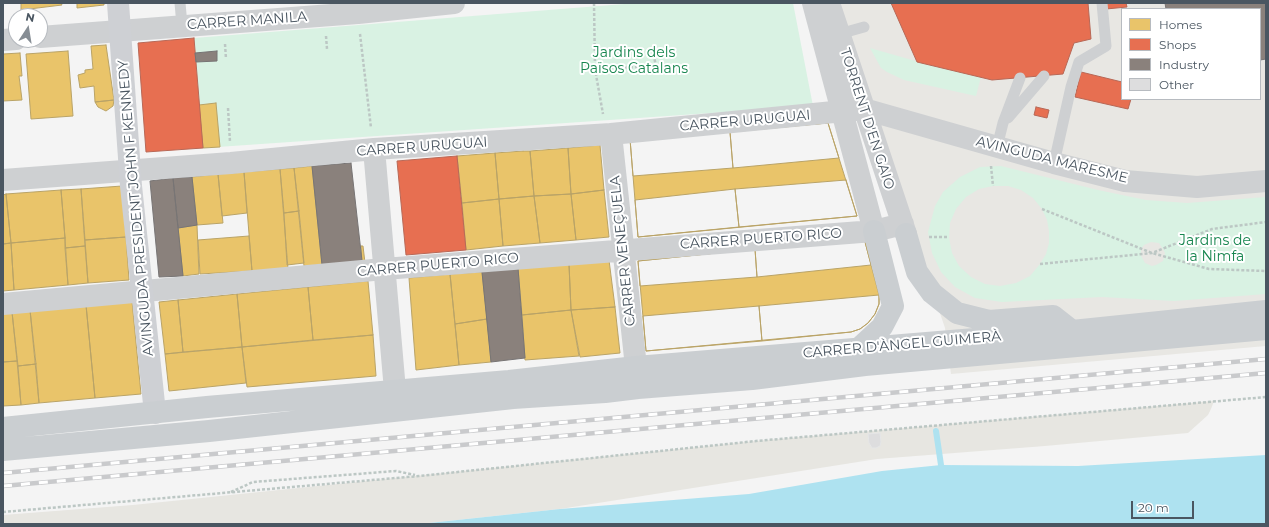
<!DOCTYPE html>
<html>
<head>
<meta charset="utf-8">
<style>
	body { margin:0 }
	#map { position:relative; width:1269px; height:527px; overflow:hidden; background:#f4f4f4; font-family:Montserrat,sans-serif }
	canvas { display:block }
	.frame { position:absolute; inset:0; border:4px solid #4a5661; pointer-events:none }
	.legend { position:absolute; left:1121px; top:8px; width:140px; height:92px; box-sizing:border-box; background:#fff; border:1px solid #b7bbc0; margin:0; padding:5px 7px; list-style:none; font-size:12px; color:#4a5661 }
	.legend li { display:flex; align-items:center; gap:8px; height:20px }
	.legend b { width:20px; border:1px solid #b7bbc0 }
	.north { position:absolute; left:8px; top:8px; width:40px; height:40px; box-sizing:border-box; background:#fff; border:1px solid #b7bbc0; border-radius:50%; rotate:12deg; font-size:11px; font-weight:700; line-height:16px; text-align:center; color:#4a5661 }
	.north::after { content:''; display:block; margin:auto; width:14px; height:18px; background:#868d94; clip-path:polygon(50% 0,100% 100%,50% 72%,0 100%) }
	.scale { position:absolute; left:1131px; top:501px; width:63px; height:18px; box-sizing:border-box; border:2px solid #4a5661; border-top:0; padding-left:5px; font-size:12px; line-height:14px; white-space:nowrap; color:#4a5661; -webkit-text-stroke:3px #fff; paint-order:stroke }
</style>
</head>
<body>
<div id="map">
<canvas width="1269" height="527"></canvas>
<div class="frame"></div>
<ul class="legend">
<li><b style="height:11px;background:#e9c46a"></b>Homes</li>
<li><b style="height:11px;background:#e76f51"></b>Shops</li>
<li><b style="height:11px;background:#8a817c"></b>Industry</li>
<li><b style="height:11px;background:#ddddde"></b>Other</li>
</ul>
<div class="north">N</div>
<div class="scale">20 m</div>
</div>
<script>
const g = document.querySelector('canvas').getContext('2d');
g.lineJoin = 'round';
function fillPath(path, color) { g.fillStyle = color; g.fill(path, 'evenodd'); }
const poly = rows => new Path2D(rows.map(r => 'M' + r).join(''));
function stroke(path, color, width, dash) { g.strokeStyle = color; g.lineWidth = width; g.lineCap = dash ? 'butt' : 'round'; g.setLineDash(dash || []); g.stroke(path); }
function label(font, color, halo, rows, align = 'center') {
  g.font = font + ' Montserrat,sans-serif'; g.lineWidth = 4; g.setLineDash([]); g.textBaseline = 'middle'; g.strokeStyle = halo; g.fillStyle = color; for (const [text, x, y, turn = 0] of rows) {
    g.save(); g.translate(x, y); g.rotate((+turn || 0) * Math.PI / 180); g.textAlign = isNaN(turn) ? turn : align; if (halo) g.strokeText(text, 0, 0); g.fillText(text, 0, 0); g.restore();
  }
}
fillPath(poly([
	[835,3,1266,3,1266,346,951,374,945,328],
	[1122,9,1260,9,1260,99,1122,99]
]), '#e8e7e3');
fillPath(poly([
	[637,3,793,3,813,106,203,148,194,38],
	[870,48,933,66,981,77,976,96,904,80,887,72,881,68],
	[1001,166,1098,190,1146,200,1187,203,1266,197,1266,294,1174,301,1102,297,1002,302,975,298,955,287,941,272,932,253,928,232,935,206,943,192,960,177,980,167],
	[993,186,1008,186,1021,190,1033,198,1042,209,1047,220,1049,231,1049,243,1046,254,1040,264,1030,276,1016,283,1000,286,985,284,971,277,959,266,952,253,949,238,950,223,956,209,966,197,979,189],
	[1151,242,1159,243,1163,249,1165,253,1163,261,1156,265,1152,266,1145,263,1141,256,1141,249,1144,245]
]), '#d9f2e3');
fillPath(poly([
	[1214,401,1211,409,1208,415,1188,433,1045,446,877,459,560,509,420,524,3,524,3,515,133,505,756,441]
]), '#e7e6e1');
fillPath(poly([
	[1266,455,1266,524,420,524,560,509,749,494,882,471,941,465,1078,466]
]), '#aee2f0');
const homes = poly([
	[21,3,61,3,62,5,21,10,21,3],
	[77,3,104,3,104,5,77,8,77,3],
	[106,45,114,100,95,102,94,86,80,88,78,75,85,73,85,70,93,69,91,46,106,45],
	[68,51,73,116,31,119,26,54,68,51],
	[20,53,22,76,19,76,22,100,3,101,3,54,20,53],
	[114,100,113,106,106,111,98,107,95,102,114,100],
	[216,103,220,147,203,148,199,105,216,103],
	[828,123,839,158,733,168,730,132,828,123],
	[828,123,857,216,638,237,630,139,828,123],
	[730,132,733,168,633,176,630,139,730,132],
	[600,145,604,190,571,194,568,148,600,145],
	[568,148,571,194,534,196,530,151,568,148],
	[523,151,530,151,534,196,499,199,495,153,523,151],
	[495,153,499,199,462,203,457,156,495,153],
	[312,166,322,265,304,266,294,168,312,166],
	[294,168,299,211,284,213,280,169,294,168],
	[280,169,288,269,252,271,244,172,280,169],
	[244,172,247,213,222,216,218,174,244,172],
	[218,174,223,223,197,225,192,177,218,174],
	[846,180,857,216,739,227,735,189,846,180],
	[122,186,126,237,85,240,81,189,122,186],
	[81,189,85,246,65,248,65,238,61,190,81,189],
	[735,189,739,227,638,237,635,200,735,189],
	[61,190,65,238,11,243,6,194,61,190],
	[604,190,609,237,576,240,571,194,604,190],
	[6,194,11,243,3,244,3,195,6,194],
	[571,194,576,240,540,243,534,196,571,194],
	[534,196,540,243,503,246,499,199,534,196],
	[499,199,503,246,466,250,462,203,499,199],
	[299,211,304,263,287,265,284,213,299,211],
	[197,225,199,274,183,276,178,228,197,225],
	[249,236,252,271,200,274,198,240,249,236],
	[126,237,129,280,88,283,85,240,126,237],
	[65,238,68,285,14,290,11,243,65,238],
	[864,238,871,265,757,277,755,249,864,238],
	[864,238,879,295,879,304,875,314,868,323,860,329,851,332,646,351,638,261,864,238],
	[11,243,14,290,3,291,3,244,11,243],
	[85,246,88,283,68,285,65,248,85,246],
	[361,246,363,246,365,263,362,261,361,246],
	[755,249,757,277,640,286,638,261,755,249],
	[609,260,615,307,571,310,569,264,609,260],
	[569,264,571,310,522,315,518,268,569,264],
	[482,272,487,319,455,324,450,274,482,272],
	[450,274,459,365,416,370,409,278,450,274],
	[368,281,373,335,313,340,308,287,368,281],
	[308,287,313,340,242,347,237,294,308,287],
	[237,294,242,347,183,352,178,300,237,294],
	[879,295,879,304,875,314,868,323,860,329,851,332,762,341,759,306,879,295],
	[178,300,183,352,165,354,159,302,178,300],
	[132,301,141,394,95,398,86,305,132,301],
	[86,305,95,398,39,403,30,310,86,305],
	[759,306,762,341,646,351,643,316,759,306],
	[615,307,620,353,580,357,571,310,615,307],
	[30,310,36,364,18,366,12,312,30,310],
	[571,310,579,356,525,360,522,315,571,310],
	[12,312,17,361,3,362,3,313,12,312],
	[487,319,491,362,459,365,455,324,487,319],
	[373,335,376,376,247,387,242,347,373,335],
	[242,347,246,383,169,391,165,354,242,347],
	[17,361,21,405,3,406,3,362,17,361],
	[36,364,39,403,21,405,18,366,36,364]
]);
fillPath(homes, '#e9c46a');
stroke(homes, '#b9a367', 1);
const shops = poly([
	[891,3,1088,3,1091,39,1074,43,1063,74,992,80,917,62,891,3],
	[1105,3,1126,3,1127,7,1106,9,1105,3],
	[194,38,203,148,146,152,138,43,194,38],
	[1081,72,1122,82,1122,99,1131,99,1128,109,1075,97,1081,72],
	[1036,107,1049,110,1047,118,1034,115,1036,107],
	[457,156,466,250,406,255,397,161,457,156]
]);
fillPath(shops, '#e76f51');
stroke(shops, '#b86856', 1);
const industry = poly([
	[1165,3,1266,3,1266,59,1260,60,1260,9,1166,9,1165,3],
	[217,51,217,61,196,62,195,53,217,51],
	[351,163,362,261,322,265,312,166,351,163],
	[192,177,197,225,178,228,173,178,192,177],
	[173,178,183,276,159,277,150,181,173,178],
	[518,268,525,358,491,362,482,272,518,268]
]);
fillPath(industry, '#8a817c');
stroke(industry, '#777474', 1);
stroke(poly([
	[936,431,941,465]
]), '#aee2f0', 6);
const building = poly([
	[880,433,881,442,880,446,876,448,872,448,869,443,868,434,880,433]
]);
fillPath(building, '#ddddde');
stroke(building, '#e5e6e7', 1);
stroke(poly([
	[594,3,595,69,603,114],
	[360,34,371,128],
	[326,36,327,49],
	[225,44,226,59],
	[595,69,656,66,653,52],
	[228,108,230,142],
	[991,166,993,186],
	[1042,209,1152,253,1209,269,1266,271],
	[929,237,949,237],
	[1040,264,1152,253,1212,229,1266,222],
	[231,492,253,482,396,471,415,475],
	[3,512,419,476,756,441,1266,397]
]), '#bcc7c4', 2.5, [3, 2]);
stroke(poly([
	[180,3,182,25],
	[839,34,864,27],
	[1008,118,1044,76],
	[997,147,1003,123,1020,78],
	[1054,163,1071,87,1079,62,1106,46,1102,3]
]), '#ced0d2', 11);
stroke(poly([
	[813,3,874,231],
	[829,3,906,234],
	[40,37,358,13,454,3],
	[3,40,16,39],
	[611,134,636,367],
	[374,149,394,379],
	[3,180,231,163,374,149,611,134,864,109,1054,163,1125,181,1197,187,1266,181],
	[3,304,384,269,874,231,903,224]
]), '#ced0d2', 22);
stroke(poly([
	[118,3,131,186,155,413]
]), '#ced0d4', 22);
stroke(poly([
	[906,234,917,272,932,293,957,313,989,321,1053,316,1072,331],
	[857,350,882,327,893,306,874,231],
	[3,428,207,407,509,381,636,367,1072,331,1266,311],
	[3,450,209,431,513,398,605,392,638,388,752,379,865,365,1266,329]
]), '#caced1', 22);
const rail = poly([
	[3,473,1266,359],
	[3,486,1266,373]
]);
stroke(rail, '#c9cacc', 4.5);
stroke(rail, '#fff', 3, [9]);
label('14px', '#4a5661', '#fff', [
	["CARRER MANILA",247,21,-4],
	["TORRENT D'EN GAIO",867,119,72],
	["CARRER URUGUAI",745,121,-5],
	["CARRER URUGUAI",422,147,-4],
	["AVINGUDA MARESME",1052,160,14],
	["AVINGUDA PRESIDENT JOHN F KENNEDY",136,208,-95],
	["CARRER PUERTO RICO",761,239,-4],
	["CARRER VENEÇUELA",623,251,-96],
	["CARRER PUERTO RICO",438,265,-5],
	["CARRER D'ÀNGEL GUIMERÀ",902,345,-5]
]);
label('14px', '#17864f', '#fff', [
	["Jardins dels",634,53],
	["Països Catalans",634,69],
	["Jardins de",1215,241],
	["la Nimfa",1215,257]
]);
</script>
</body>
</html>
